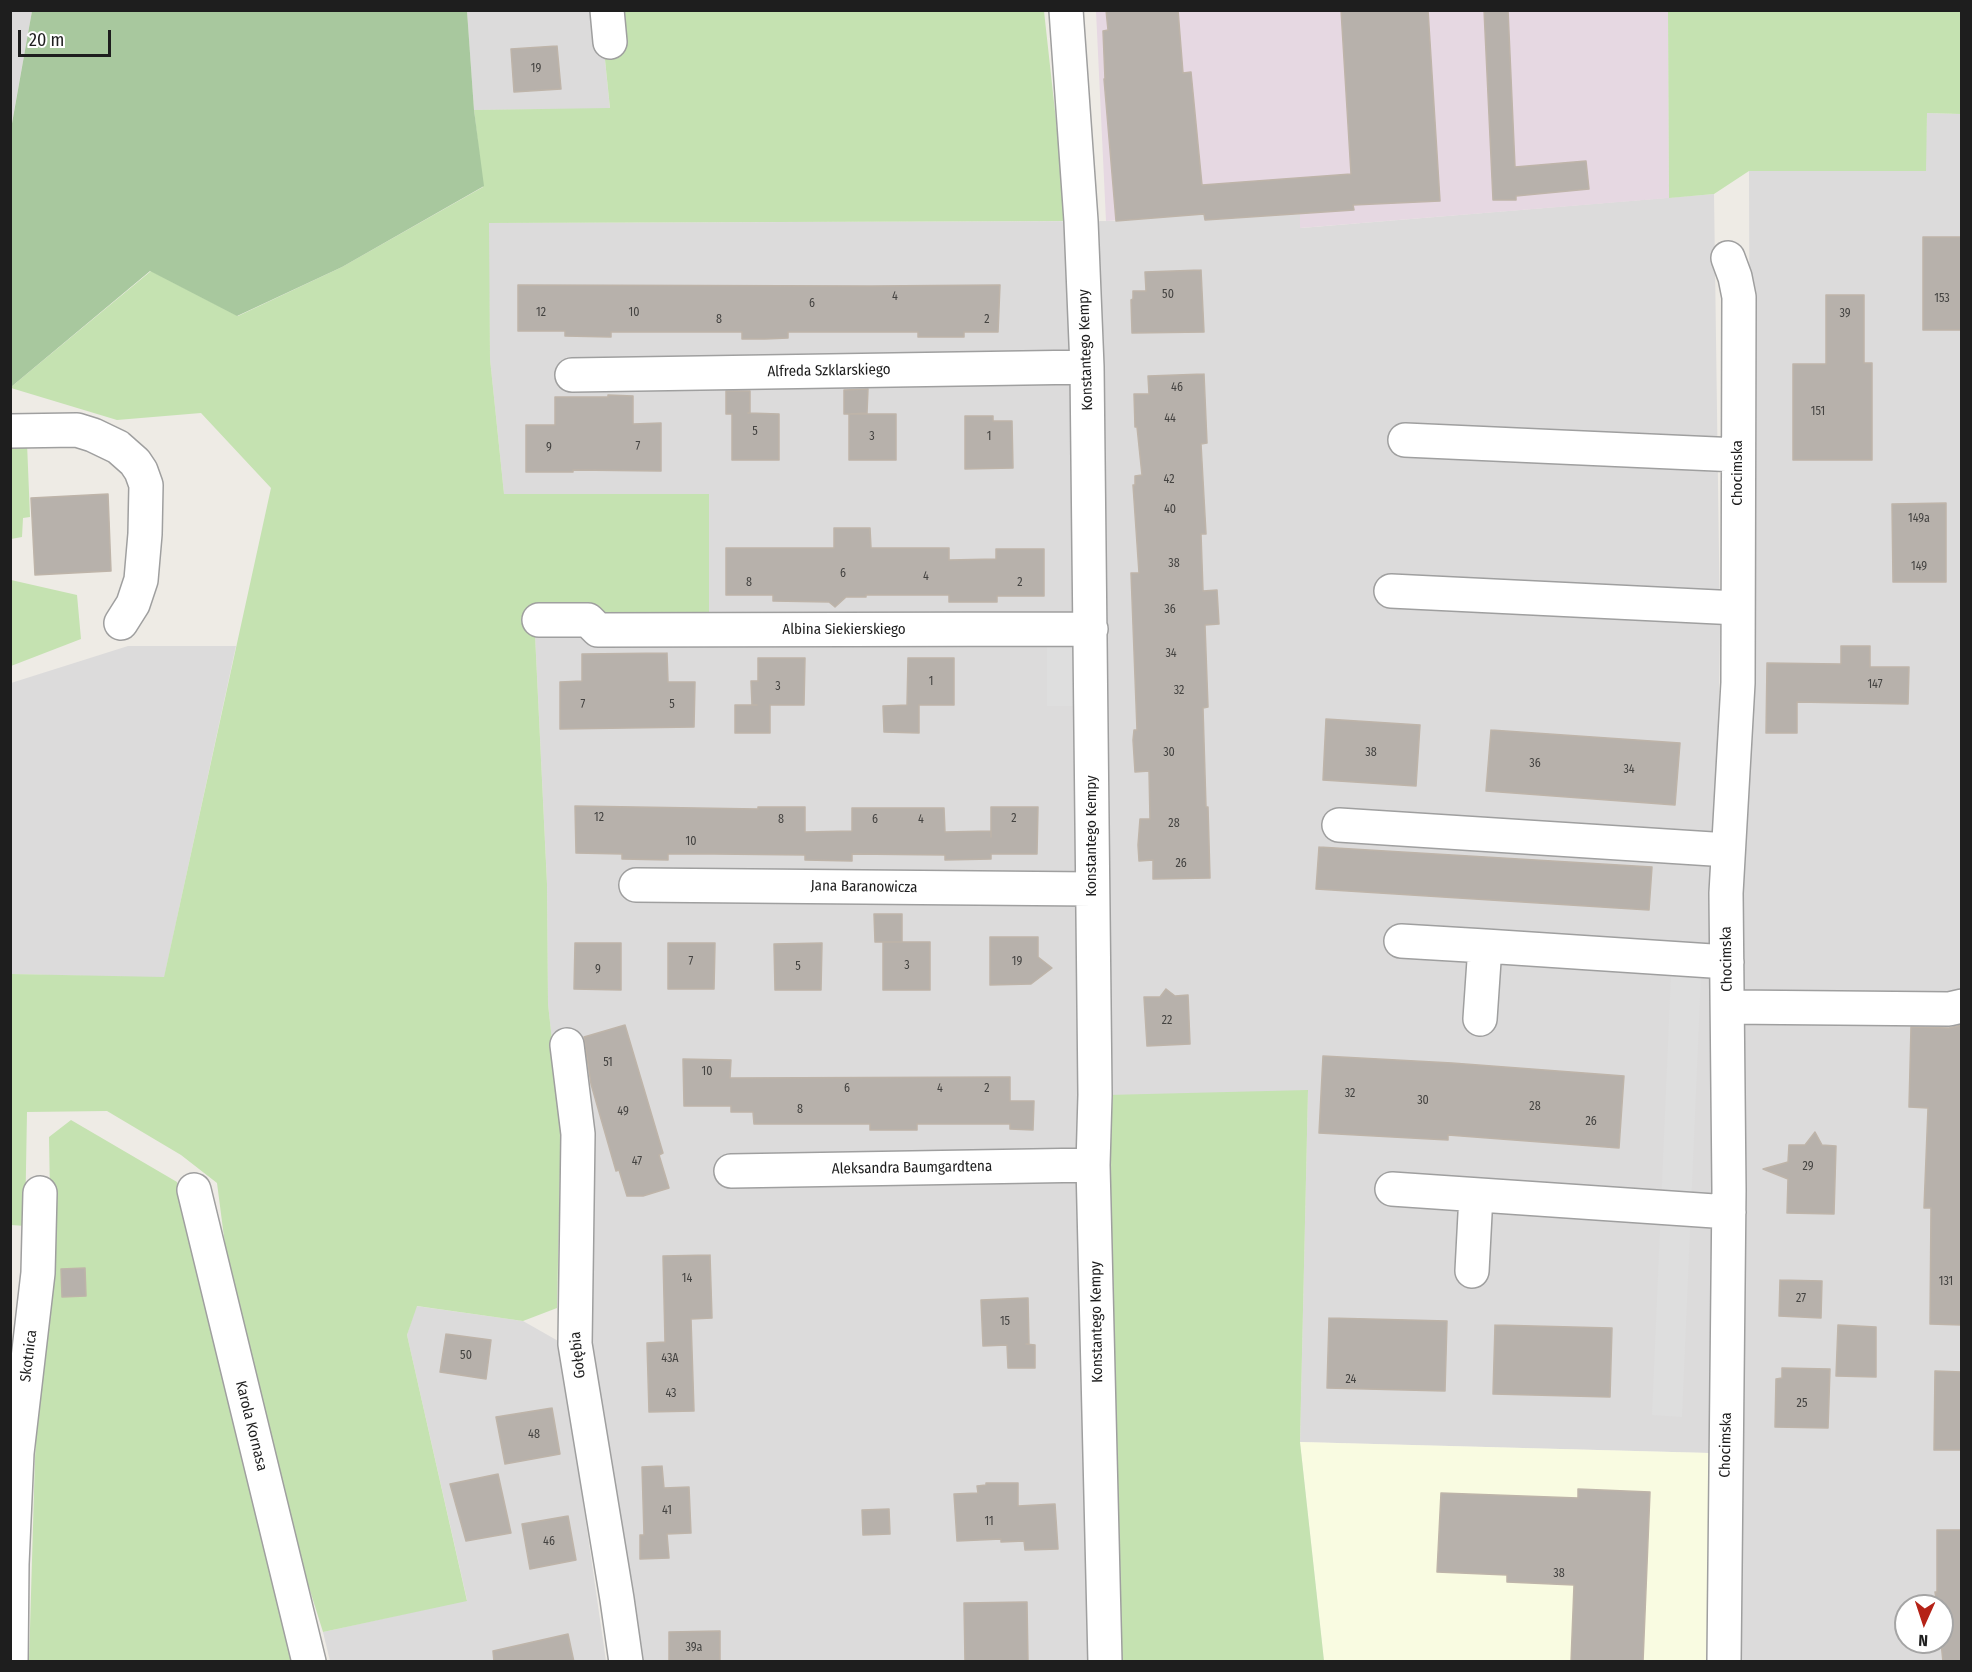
<!DOCTYPE html>
<html>
<head>
<meta charset="utf-8">
<style>
	body { margin:0 }
	#map { position:relative; width:1972px; height:1672px; overflow:hidden; background:#eeebe5; font-family:"Fira Sans Condensed",sans-serif }
	canvas { display:block }
	.frame { position:absolute; inset:0; border:12px solid #1e1e1e; pointer-events:none }
	.north { position:absolute; left:1894px; top:1594px; width:60px; height:60px; box-sizing:border-box; background:#fff; border:2px solid #a5a5a5; border-radius:50%; rotate:183deg; font-size:16px; font-weight:700; line-height:24px; text-align:center; color:#1e1e1e }
	.north::after { content:''; display:block; margin:auto; width:21px; height:27px; background:#b52217; clip-path:polygon(50% 0,100% 100%,50% 72%,0 100%) }
	.scale { position:absolute; left:18px; top:30px; width:93px; height:27px; box-sizing:border-box; border:3px solid #1e1e1e; border-top:0; padding-left:8px; font-size:18px; line-height:21px; white-space:nowrap; color:#1e1e1e; -webkit-text-stroke:4px #fff; paint-order:stroke }
</style>
</head>
<body>
<div id="map">
<canvas width="1972" height="1672"></canvas>
<div class="frame"></div>
<div class="north">N</div>
<div class="scale">20 m</div>
</div>
<script>
const g = document.querySelector('canvas').getContext('2d');
g.lineJoin = 'round';
function fillPath(path, color) { g.fillStyle = color; g.fill(path, 'evenodd'); }
const poly = rows => new Path2D(rows.map(r => 'M' + r).join(''));
function stroke(path, color, width, dash) { g.strokeStyle = color; g.lineWidth = width; g.lineCap = dash ? 'butt' : 'round'; g.setLineDash(dash || []); g.stroke(path); }
function label(font, color, halo, rows, align = 'center') {
  g.font = font + ' "Fira Sans Condensed",sans-serif'; g.lineWidth = 4.5; g.setLineDash([]); g.textBaseline = 'middle'; g.strokeStyle = halo; g.fillStyle = color; for (const [text, x, y, turn = 0] of rows) {
    g.save(); g.translate(x, y); g.rotate((+turn || 0) * Math.PI / 180); g.textAlign = isNaN(turn) ? turn : align; if (halo) g.strokeText(text, 0, 0); g.fillText(text, 0, 0); g.restore();
  }
}
fillPath(poly([
	[11,11,32,11,11,128],
	[467,11,600,11,610,109,474,110],
	[1927,113,1961,114,1961,1661,1737,1662,1740,992,1750,537,1749,171,1925,171],
	[1906,1606,1942,1606,1942,1642,1906,1642],
	[1714,194,1720,628,1709,1453,1300,1442,1308,1090,1105,1661,626,1661,565,1161,548,1004,547,883,534,614,709,494,504,494,490,359,488,223,1116,221,1204,214,1300,213,1301,228],
	[128,646,236,646,164,978,11,974,11,683],
	[416,1306,523,1321,560,1342,606,1661,330,1661,323,1632,467,1600,407,1335]
]), '#dcdbdb');
fillPath(poly([
	[1096,11,1668,11,1669,198,1300,228,1300,213,1205,220,1204,214,1106,221]
]), '#e6d8e2');
fillPath(poly([
	[1300,1442,1709,1453,1707,1661,1324,1661]
]), '#f9fbe1');
fillPath(poly([
	[600,11,1044,11,1067,221,489,223,490,359,504,494,709,494,709,613,534,614,547,884,548,1004,561,1122,557,1308,523,1321,417,1306,407,1335,467,1601,323,1632,308,1584,227,1260,217,1183,181,1155,107,1111,27,1112,25,1226,11,1225,11,974,164,977,271,488,201,413,117,420,11,388,11,387,151,271,238,316,342,267,483,187,474,110,610,108],
	[1668,11,1961,11,1961,114,1927,113,1926,171,1749,171,1714,194,1669,198],
	[27,443,30,517,23,518,22,537,11,539,11,444],
	[11,580,77,595,81,639,11,666],
	[1308,1090,1300,1442,1324,1661,1119,1661,1107,1095],
	[71,1120,177,1182,295,1661,29,1662,35,1458,50,1195,49,1137]
]), '#c5e2b1');
fillPath(poly([
	[32,11,467,11,474,110,484,186,342,267,237,316,150,271,11,387,11,129]
]), '#a8c89e');
fillPath(poly([
	[1047,639,1077,639,1077,706,1047,706],
	[1671,974,1701,975,1682,1417,1652,1415]
]), '#dedede');
const building = poly([
	[1106,10,1178,10,1183,73,1191,72,1202,185,1351,174,1341,10,1428,10,1440,201,1353,205,1354,210,1205,220,1204,214,1116,221,1104,79,1105,79,1103,31,1108,30,1106,10],
	[1484,10,1508,10,1515,167,1586,161,1589,189,1516,196,1516,200,1493,200,1484,10],
	[557,46,561,89,514,92,511,49,557,46],
	[1923,237,1962,237,1962,330,1923,330,1923,237],
	[1201,270,1204,332,1132,333,1131,300,1133,299,1133,291,1146,291,1145,272,1201,270],
	[518,285,871,286,1000,285,998,332,964,332,964,337,918,337,918,332,788,332,788,338,765,339,742,339,742,332,611,332,611,337,565,336,565,331,518,331,518,285],
	[1826,295,1864,295,1864,363,1872,363,1872,460,1793,460,1793,364,1826,364,1826,295],
	[1204,374,1207,443,1201,444,1206,534,1201,534,1203,591,1217,590,1219,624,1205,625,1208,707,1203,708,1206,807,1208,807,1210,878,1153,879,1153,860,1139,861,1138,845,1140,819,1150,819,1149,771,1135,772,1133,740,1134,730,1137,730,1131,573,1139,573,1133,485,1135,485,1135,476,1142,475,1137,427,1135,427,1134,394,1149,394,1148,376,1204,374],
	[868,389,867,413,850,414,896,414,896,460,849,460,849,414,844,414,844,390,868,389],
	[726,391,750,391,750,413,748,413,779,414,779,460,732,460,732,414,726,414,726,391],
	[608,395,633,396,633,424,661,423,661,471,573,470,573,472,526,472,526,425,555,425,555,397,608,397,608,395],
	[965,416,993,416,993,421,1012,421,1013,468,965,469,965,416],
	[108,494,111,571,35,575,31,498,108,494],
	[1946,503,1946,582,1893,582,1892,504,1946,503],
	[834,528,870,528,871,548,949,548,949,560,996,559,996,549,1044,549,1044,596,997,596,997,602,949,602,949,595,866,595,866,597,846,597,835,607,829,602,773,601,773,595,726,595,726,548,834,548,834,528],
	[1841,646,1870,646,1870,667,1909,667,1908,704,1797,702,1797,733,1766,733,1767,663,1841,664,1841,646],
	[667,653,668,682,695,682,694,727,560,729,560,682,582,681,582,654,667,653],
	[758,658,805,658,804,705,770,705,770,733,735,733,735,705,757,705,752,705,751,681,758,681,758,658],
	[908,658,954,658,954,705,919,705,919,733,884,732,883,706,907,705,908,658],
	[1326,719,1420,725,1416,786,1323,780,1326,719],
	[1491,730,1680,743,1675,805,1486,791,1491,730],
	[575,806,758,809,758,807,805,807,805,832,852,831,852,808,944,808,945,832,991,831,991,837,991,807,1038,807,1037,854,991,854,991,859,945,860,945,855,852,854,852,861,805,860,805,855,714,854,668,854,668,860,622,859,622,854,576,853,575,806],
	[1319,847,1652,867,1649,910,1316,889,1319,847],
	[874,914,902,914,902,942,875,942,874,914],
	[990,937,1038,937,1038,957,1052,968,1031,984,990,985,990,937],
	[883,942,930,942,930,990,883,990,883,942],
	[575,943,621,943,621,990,574,989,575,943],
	[668,943,715,943,714,989,668,989,668,943],
	[822,943,821,990,775,990,774,944,822,943],
	[1166,989,1175,996,1188,995,1190,1044,1147,1046,1144,997,1160,997,1166,989],
	[625,1025,663,1153,659,1155,669,1188,643,1196,627,1196,619,1170,616,1171,591,1084,584,1037,625,1025],
	[1962,1025,1962,1325,1930,1324,1931,1208,1924,1208,1928,1108,1909,1107,1911,1027,1949,1028,1962,1025],
	[1323,1056,1452,1063,1624,1076,1619,1148,1448,1135,1448,1140,1319,1133,1323,1056],
	[683,1059,731,1060,730,1078,1010,1077,1010,1101,1034,1101,1033,1130,1010,1129,1010,1124,917,1124,917,1130,870,1130,870,1124,754,1124,753,1112,731,1112,731,1106,684,1106,683,1059],
	[1815,1132,1822,1145,1836,1146,1834,1214,1787,1213,1788,1179,1763,1169,1788,1162,1789,1145,1805,1145,1815,1132],
	[710,1255,712,1318,691,1319,694,1411,649,1412,647,1343,665,1342,663,1256,710,1255],
	[85,1268,86,1296,62,1297,61,1269,85,1268],
	[1780,1280,1822,1281,1821,1318,1779,1316,1780,1280],
	[1028,1298,1029,1344,1026,1344,1035,1345,1035,1368,1008,1368,1007,1345,983,1346,981,1300,1028,1298],
	[1329,1318,1447,1321,1445,1391,1327,1388,1329,1318],
	[1495,1325,1612,1328,1610,1397,1493,1394,1495,1325],
	[1838,1325,1876,1327,1876,1377,1836,1376,1838,1325],
	[446,1334,491,1340,486,1379,440,1372,446,1334],
	[1782,1368,1830,1369,1828,1428,1775,1427,1776,1379,1782,1378,1782,1368],
	[1935,1371,1962,1372,1962,1450,1934,1450,1935,1371],
	[552,1408,560,1454,505,1464,496,1417,552,1408],
	[662,1466,664,1488,689,1487,691,1533,667,1534,669,1558,640,1559,640,1535,644,1535,642,1467,662,1466],
	[498,1474,511,1533,466,1541,450,1484,498,1474],
	[986,1483,1018,1483,1018,1506,1055,1504,1058,1549,1025,1550,1024,1541,1001,1542,1001,1539,957,1541,954,1494,978,1493,977,1486,986,1485,986,1483],
	[1578,1489,1650,1492,1643,1662,1571,1662,1574,1585,1507,1582,1507,1575,1437,1572,1441,1493,1578,1498,1578,1489],
	[889,1509,890,1534,863,1535,862,1510,889,1509],
	[568,1516,576,1560,530,1569,522,1524,568,1516],
	[1937,1530,1962,1530,1962,1662,1943,1662,1941,1642,1942,1606,1937,1606,1935,1592,1937,1592,1937,1530],
	[1027,1602,1028,1662,965,1662,964,1603,1027,1602],
	[720,1631,720,1662,669,1662,669,1632,720,1631],
	[568,1634,574,1662,494,1662,493,1651,568,1634]
]);
fillPath(building, '#b7b1ab');
stroke(building, '#beb4a9', 1.5);
const minor = poly([
	[607,10,610,42],
	[1066,10,1081,221,1087,367,1095,1095,1093,1165,1105,1662],
	[572,375,1087,367],
	[10,431,77,430,93,435,118,447,135,462,141,471,146,485,145,534,141,580,133,604,121,623],
	[1405,440,1738,455],
	[1391,591,1738,608],
	[539,620,588,620,598,630,1091,629],
	[1339,825,1728,850],
	[636,885,1092,889],
	[1401,941,1485,946],
	[1728,1007,1949,1009,1962,1006],
	[1480,1019,1485,946,1727,962],
	[567,1045,578,1134,575,1344,617,1599,626,1662],
	[731,1171,1093,1165],
	[1392,1189,1729,1212],
	[194,1190,309,1662],
	[1472,1271,1476,1195],
	[11,1662,12,1564,17,1453,38,1273,40,1193],
	[1724,1662,1729,1190,1726,893,1738,683,1739,297,1735,277,1728,258]
]);
stroke(minor, '#9f9f9f', 36);
stroke(minor, '#fff', 33);
label('12px', '#444341', null, [
	["19",536,69],
	["50",1168,295],
	["4",895,297],
	["153",1942,299],
	["6",812,304],
	["12",541,313],
	["10",634,313],
	["39",1845,314],
	["8",719,320],
	["2",987,320],
	["46",1177,388],
	["151",1818,412],
	["44",1170,419],
	["5",755,432],
	["3",872,437],
	["1",989,437],
	["7",638,447],
	["9",549,448],
	["42",1169,480],
	["40",1170,510],
	["149a",1919,519],
	["38",1174,564],
	["149",1919,567],
	["6",843,574],
	["4",926,577],
	["8",749,583],
	["2",1020,583],
	["36",1170,610],
	["34",1171,654],
	["1",931,682],
	["147",1875,685],
	["3",778,687],
	["32",1179,691],
	["7",583,705],
	["5",672,705],
	["30",1169,753],
	["38",1371,753],
	["36",1535,764],
	["34",1629,770],
	["12",599,818],
	["2",1014,819],
	["8",781,820],
	["6",875,820],
	["4",921,820],
	["28",1174,824],
	["10",691,842],
	["26",1181,864],
	["7",691,962],
	["19",1017,962],
	["3",907,966],
	["5",798,967],
	["9",598,970],
	["22",1167,1021],
	["51",608,1063],
	["10",707,1072],
	["6",847,1089],
	["4",940,1089],
	["2",987,1089],
	["32",1350,1094],
	["30",1423,1101],
	["28",1535,1107],
	["8",800,1110],
	["49",623,1112],
	["26",1591,1122],
	["47",637,1162],
	["29",1808,1167],
	["14",687,1279],
	["131",1946,1282],
	["27",1801,1299],
	["15",1005,1322],
	["50",466,1356],
	["43A",670,1359],
	["24",1351,1380],
	["43",671,1394],
	["25",1802,1404],
	["48",534,1435],
	["41",667,1511],
	["11",989,1522],
	["46",549,1542],
	["38",1559,1574],
	["39a",694,1648]
]);
label('15px', '#1e1e1e', '#fff', [
	["Konstantego Kempy",1086,350,-92],
	["Alfreda Szklarskiego",829,371,-1],
	["Chocimska",1738,473,-90],
	["Albina Siekierskiego",844,630],
	["Konstantego Kempy",1092,836,-90],
	["Jana Baranowicza",864,887,1],
	["Chocimska",1727,959,-91],
	["Aleksandra Baumgardtena",912,1168,-1],
	["Konstantego Kempy",1097,1322,-91],
	["Gołębia",578,1355,-96],
	["Skotnica",29,1356,-83],
	["Karola Kornasa",251,1426,76],
	["Chocimska",1726,1445,-89]
]);
</script>
</body>
</html>
